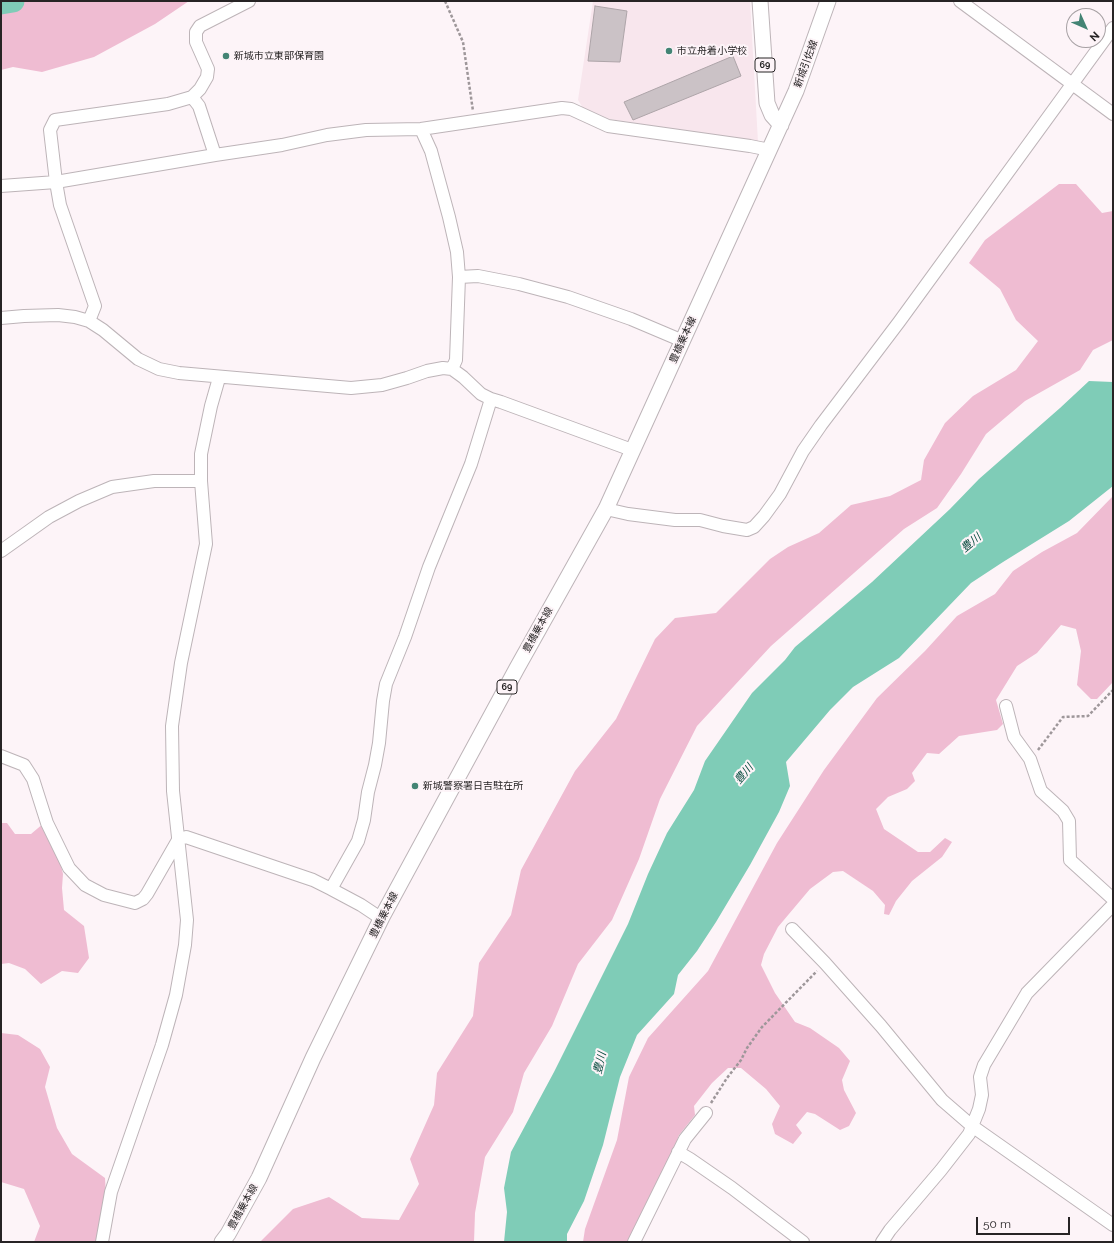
<!DOCTYPE html>
<html>
<head>
<meta charset="utf-8">
<style>
	body { margin:0 }
	#map { position:relative; width:1114px; height:1243px; overflow:hidden; background:#fdf4f8; font-family:Raleway,sans-serif }
	canvas { display:block }
	.frame { position:absolute; inset:0; border:2px solid #272425; pointer-events:none }
	.north { position:absolute; left:1066px; top:8px; width:40px; height:40px; box-sizing:border-box; background:#fdf4f8; border:1px solid #a7a1a4; border-radius:50%; rotate:135deg; font-size:11px; font-weight:700; line-height:16px; text-align:center; color:#272425 }
	.north::after { content:''; display:block; margin:auto; width:14px; height:18px; background:#438474; clip-path:polygon(50% 0,100% 100%,50% 72%,0 100%) }
	.scale { position:absolute; left:976px; top:1217px; width:94px; height:18px; box-sizing:border-box; border:2px solid #272425; border-top:0; padding-left:5px; font-size:12px; line-height:14px; white-space:nowrap; color:#272425; -webkit-text-stroke:3px #fdf4f8; paint-order:stroke }
</style>
</head>
<body>
<div id="map">
<canvas width="1114" height="1243"></canvas>
<div class="frame"></div>
<div class="north">N</div>
<div class="scale">50 m</div>
</div>
<script>
const g = document.querySelector('canvas').getContext('2d');
g.lineJoin = 'round';
function fillPath(path, color) { g.fillStyle = color; g.fill(path, 'evenodd'); }
const poly = rows => new Path2D(rows.map(r => 'M' + r).join(''));
function stroke(path, color, width, dash) { g.strokeStyle = color; g.lineWidth = width; g.lineCap = dash ? 'butt' : 'round'; g.setLineDash(dash || []); g.stroke(path); }
function label(font, color, halo, rows, align = 'center') {
  g.font = font + ' Raleway,"Noto Sans JP",sans-serif'; g.lineWidth = 4; g.setLineDash([]); g.textBaseline = 'middle'; g.strokeStyle = halo; g.fillStyle = color; for (const [text, x, y, turn = 0] of rows) {
    g.save(); g.translate(x, y); g.rotate((+turn || 0) * Math.PI / 180); g.textAlign = isNaN(turn) ? turn : align; if (halo) g.strokeText(text, 0, 0); g.fillText(text, 0, 0); g.restore();
  }
}
fillPath(poly([
	[593,1,750,1,758,142,609,119,583,108,578,100]
]), '#f8e6ed');
fillPath(poly([
	[1,1,189,1,155,24,94,57,42,72,13,67,1,70],
	[1059,184,1076,184,1102,213,1113,211,1113,340,1093,350,1080,370,1025,401,986,434,961,474,937,508,904,529,771,646,697,726,660,799,639,859,612,920,578,964,552,1026,524,1073,513,1112,485,1157,475,1213,474,1242,260,1242,293,1209,329,1197,362,1218,399,1220,419,1184,410,1159,434,1105,437,1073,473,1016,479,963,511,915,521,870,575,771,616,719,655,639,675,618,716,613,770,559,788,547,819,533,851,505,890,496,921,480,924,460,945,423,973,396,1016,370,1038,341,1016,320,1000,289,969,263,985,240],
	[1113,496,1113,682,1097,699,1091,699,1077,685,1081,651,1076,629,1061,625,1037,653,1017,666,996,700,1003,724,997,730,959,736,939,754,927,753,912,773,915,781,907,789,888,797,876,809,884,829,918,852,930,852,945,838,952,842,942,857,912,881,896,901,889,915,884,914,885,905,873,891,843,871,833,872,810,889,778,927,764,954,761,965,775,993,795,1022,810,1028,839,1048,850,1061,842,1080,844,1090,856,1113,849,1126,840,1130,815,1114,807,1112,796,1125,802,1133,793,1144,775,1134,772,1124,780,1106,766,1089,741,1068,728,1068,712,1083,694,1106,695,1115,679,1135,670,1161,643,1216,628,1242,583,1242,585,1229,617,1140,629,1077,648,1038,708,971,777,843,824,770,877,698,925,651,957,616,995,594,1013,571,1042,552,1077,533],
	[1,823,7,823,15,834,31,834,44,823,53,831,63,874,62,888,64,910,84,926,89,958,78,973,62,971,41,984,25,969,9,963,1,964],
	[1,1033,18,1035,40,1049,50,1067,45,1087,57,1128,72,1154,105,1178,106,1196,98,1242,34,1242,40,1226,24,1189,1,1182]
]), '#efbcd2');
fillPath(poly([
	[1089,381,1113,382,1113,486,1069,521,1003,562,971,583,899,658,853,687,830,710,786,762,790,786,779,812,750,865,716,922,697,951,678,975,674,994,637,1035,620,1077,603,1145,584,1201,567,1234,567,1242,504,1242,507,1212,504,1188,511,1152,554,1072,628,924,648,874,667,833,694,790,705,761,752,693,785,660,795,647,872,582,950,509,979,479,1060,408]
]), '#7fccb7');
stroke(poly([
	[1,3,13,1]
]), '#7fccb7', 23);
const building = poly([
	[595,6,627,11,620,62,588,61,595,6],
	[733,56,741,76,633,120,624,102,733,56]
]);
fillPath(building, '#cbc2c6');
stroke(building, '#aea5a9', 1);
const minor = poly([
	[960,1,1113,114],
	[192,97,199,106,215,155,282,145,327,135,366,130,421,129,562,108,571,109,608,126,750,146,770,150],
	[421,129,431,151,449,217,457,252,459,277,456,360,452,369],
	[1,186,56,182,215,155],
	[459,277,478,276,519,284,568,297,631,319,683,341],
	[1,318,24,316,58,315,75,317,89,321,103,330,138,359,159,369,179,373,351,388,382,385,407,378,427,371,443,368,452,369,463,377,481,394,491,399,501,402,632,450],
	[89,321,95,306,60,205,56,182,50,130,55,120,168,104,192,97,200,89,207,77,208,69,196,42,196,32,200,26,249,1],
	[606,509,628,514,675,520,700,520,723,526,747,530,754,527,764,516,780,494,803,451,821,425,899,322,1113,28],
	[1,551,49,517,79,501,112,487,154,481,201,481],
	[1006,706,1014,737,1030,759,1041,791,1063,811,1069,821,1070,860,1113,899],
	[1,756,24,765,33,779,47,823,69,868,85,885,104,895,135,903,143,899,147,894,178,840,186,837,313,880,331,889],
	[382,917,376,915,361,905,331,889,358,841,364,820,368,792,375,765,379,743,383,701,386,684,405,637,429,567,471,464,491,399],
	[792,929,825,963,881,1026,942,1100,972,1126,1113,1225],
	[678,1152,690,1159,732,1188,803,1242],
	[102,1242,111,1192,162,1045,176,995,185,945,187,920,173,791,172,726,181,663,206,544,201,481,201,454,211,406,219,378],
	[634,1242,685,1139,706,1113],
	[882,1242,890,1230,941,1170,969,1134,979,1109,982,1095,980,1077,984,1065,1027,993,1113,905]
]);
const major = poly([
	[760,1,767,103,772,115,781,125],
	[222,1242,228,1234,259,1178,313,1058,382,917,517,668,606,509,796,91,828,1]
]);
stroke(minor, '#bdb4b8', 14);
stroke(major, '#bdb4b8', 17);
stroke(poly([
	[445,1,463,42,473,111],
	[1038,750,1063,717,1088,716,1113,690],
	[711,1103,727,1078,741,1060,747,1048,762,1027,817,971]
]), '#9e979a', 2.5, [3, 2]);
stroke(minor, '#fff', 12);
stroke(major, '#fff', 15);
for (const [x, y, r, color] of [
	[669,51,4,"#438474"],
	[226,56,4,"#438474"],
	[415,786,4,"#438474"]
]) { const dot = new Path2D(); dot.arc(x, y, r, 0, 2 * Math.PI); g.fillStyle = color; g.fill(dot); stroke(dot, '#fdf4f8', 1.5); }
for (const [x, y, w] of [
	[765,65,20],
	[507,687,20]
]) { const box = new Path2D(); box.roundRect(x - w / 2, y - 7, w, 14, 3); g.fillStyle = '#fdf4f8'; g.fill(box); stroke(box, '#272425', 1); }
label('bold 9px', '#272425', null, [
	["69",765,65],
	["69",507,687]
]);
label('10px', '#272425', '#fdf4f8', [
	["市立舟着小学校",677,51],
	["新城市立東部保育園",234,56],
	["新城警察署日吉駐在所",423,786]
], 'left');
label('10px', '#272425', '#fdf4f8', [
	["新城引佐線",806,64,-70],
	["豊橋乗本線",683,340,-65],
	["豊橋乗本線",538,630,-61],
	["豊橋乗本線",384,915,-63],
	["豊橋乗本線",243,1207,-61]
]);
label('italic 11px', '#074c3f', '#fdf4f8', [
	["豊川",971,543,-40],
	["豊川",744,774,-50],
	["豊川",600,1063,-77]
]);
</script>
</body>
</html>
